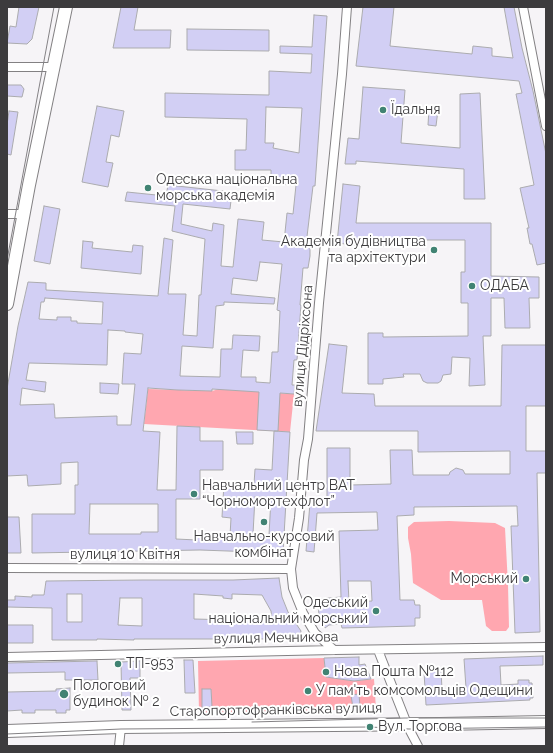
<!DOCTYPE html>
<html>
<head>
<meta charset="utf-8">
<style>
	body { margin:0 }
	#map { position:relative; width:553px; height:753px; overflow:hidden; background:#f6f4f7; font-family:Raleway,sans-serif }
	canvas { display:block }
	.frame { position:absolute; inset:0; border:8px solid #3c3b3d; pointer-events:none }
</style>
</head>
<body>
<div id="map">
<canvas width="553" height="753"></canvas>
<div class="frame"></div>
</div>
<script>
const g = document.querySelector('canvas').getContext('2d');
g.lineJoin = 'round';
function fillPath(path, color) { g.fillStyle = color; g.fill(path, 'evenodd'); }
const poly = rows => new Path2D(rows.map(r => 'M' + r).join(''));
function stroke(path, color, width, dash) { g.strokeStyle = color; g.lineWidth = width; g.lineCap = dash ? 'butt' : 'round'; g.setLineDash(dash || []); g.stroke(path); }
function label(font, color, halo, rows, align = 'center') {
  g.font = font + ' Raleway,sans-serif'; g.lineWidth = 4; g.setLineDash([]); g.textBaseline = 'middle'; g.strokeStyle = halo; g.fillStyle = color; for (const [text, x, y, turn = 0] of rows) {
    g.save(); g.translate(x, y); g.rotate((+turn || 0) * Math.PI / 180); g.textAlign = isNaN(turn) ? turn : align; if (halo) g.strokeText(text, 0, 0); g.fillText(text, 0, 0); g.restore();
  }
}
fillPath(poly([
	[148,389,212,391,219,389,294,394,290,432,144,424],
	[449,521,495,523,505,528,508,585,509,627,506,631,492,631,486,626,482,600,441,600,413,583,411,554,408,538,408,527,414,522],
	[324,658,326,677,354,681,374,679,376,709,199,713,198,661]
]), '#ffa7b0');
const building = poly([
	[19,7,39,7,32,39,27,44,7,43,10,26,16,27,19,7],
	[121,7,138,7,134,30,171,30,170,48,113,48,121,7],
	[363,7,394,7,390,46,472,54,473,46,492,48,492,56,513,58,504,7,514,7,522,48,533,91,546,154,546,263,537,265,532,244,530,244,527,228,529,228,520,188,534,185,516,94,522,93,519,81,356,66,363,7],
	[314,15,327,16,315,186,313,186,306,245,310,245,310,256,308,268,303,268,300,305,301,305,297,360,294,360,292,385,295,385,294,394,280,393,278,431,274,431,290,432,283,553,200,550,32,553,32,514,75,514,75,485,78,485,78,462,61,463,61,484,28,486,27,475,7,476,7,389,18,326,28,282,46,283,46,290,158,296,164,238,173,240,168,294,186,294,183,335,197,336,199,295,201,295,205,239,172,231,175,206,125,201,127,192,166,196,168,185,232,192,230,209,183,204,181,224,212,231,213,223,224,225,221,266,233,267,238,219,264,222,262,240,284,242,287,213,293,214,296,185,271,184,271,170,235,170,235,150,246,150,247,119,165,117,165,93,269,95,269,71,311,73,312,54,280,53,280,46,312,47,314,15],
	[266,107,302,108,299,153,273,148,274,143,265,143,266,107],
	[260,262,282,264,277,310,280,311,278,352,272,352,270,383,256,382,256,377,241,377,243,350,259,351,260,336,233,335,232,349,221,349,220,377,180,376,182,346,213,348,216,306,224,305,224,302,274,304,275,298,231,294,233,278,257,281,260,262],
	[45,298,103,302,102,324,77,323,77,321,71,321,71,317,57,317,57,320,39,319,41,302,44,302,45,298],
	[108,330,125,331,125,332,143,334,141,354,124,353,122,384,135,384,131,425,117,425,117,416,55,418,54,404,20,405,22,388,45,392,46,382,26,380,29,363,107,365,108,330],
	[148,388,178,390,212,391,212,389,259,392,257,430,274,431,272,470,255,469,254,484,224,483,222,517,231,518,230,536,197,535,197,540,176,539,176,499,200,499,200,470,223,470,223,441,200,441,200,427,177,426,176,490,157,490,160,432,143,431,148,388],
	[255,497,271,498,269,535,253,534,255,497],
	[90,504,158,504,158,532,141,532,141,534,89,534,90,504],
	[187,29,269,30,269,51,187,50,187,29],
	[7,85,21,85,24,89,22,97,7,96,7,85],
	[363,87,405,90,401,143,460,148,460,94,480,93,485,199,464,199,464,169,356,161,356,164,345,164,348,138,359,139,363,87],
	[97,106,124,111,119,137,111,135,106,162,113,163,108,187,82,182,97,106],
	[429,109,438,110,436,126,428,125,429,109],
	[9,111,18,112,11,155,7,154,7,125,9,111],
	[343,184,360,186,356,223,491,223,491,276,539,277,539,298,529,298,530,328,505,328,504,298,491,298,491,336,483,336,485,385,469,386,470,358,452,357,451,374,443,375,441,381,438,383,427,383,423,381,420,374,403,374,404,377,383,379,383,384,368,384,368,333,383,333,383,337,468,336,468,303,461,303,461,272,465,272,465,240,386,240,385,246,362,246,337,243,343,184],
	[44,206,60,209,50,264,34,261,44,206],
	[83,241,93,242,92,248,132,252,133,245,143,246,141,274,81,268,83,241],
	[329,344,347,346,342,393,374,394,375,406,501,406,502,345,546,345,546,406,526,406,526,451,546,451,546,473,537,473,540,632,515,633,511,526,518,526,517,506,414,507,414,515,397,516,400,600,414,600,415,605,420,605,420,618,415,618,415,626,342,628,341,624,329,625,325,628,319,614,317,599,341,597,339,531,378,530,377,512,317,513,314,552,306,551,310,503,327,504,327,448,350,448,350,485,391,484,390,450,412,450,413,475,449,475,450,472,456,468,463,470,465,474,510,474,510,451,418,452,418,431,316,431,329,344],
	[348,581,371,581,372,601,349,602,348,581],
	[100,383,119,384,118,394,100,393,100,383],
	[236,432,253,432,253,444,237,444,236,432],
	[7,517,19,517,21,553,7,553,7,517],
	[279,578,282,597,288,612,301,631,300,636,275,639,134,639,134,640,97,639,97,640,52,640,52,608,7,607,7,600,15,600,15,596,32,597,32,595,44,595,46,581,142,580,233,580,279,578],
	[67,594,82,594,82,622,67,622,67,594],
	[194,594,223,596,223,598,232,599,232,594,262,595,271,611,272,621,194,619,194,594],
	[120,598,142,598,142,626,118,625,120,598],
	[7,625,33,625,33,643,7,643,7,625],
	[543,656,543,665,500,666,501,685,518,684,518,680,529,680,529,683,532,683,533,698,530,698,530,700,426,705,424,672,441,671,442,689,466,688,464,659,543,656],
	[359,657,359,665,365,664,371,679,354,681,326,677,324,658,359,657],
	[184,660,193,660,195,693,185,693,184,660],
	[97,661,98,680,65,680,65,672,7,673,7,663,97,661],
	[140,661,140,678,130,678,131,710,122,710,121,662,140,661],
	[70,688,70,710,66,710,66,713,56,713,56,710,35,710,35,713,22,713,22,710,7,711,7,692,56,691,56,689,70,688],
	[202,689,211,689,212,707,202,708,202,689],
	[359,694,360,707,353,708,351,695,359,694]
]);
fillPath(building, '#d2cff4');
stroke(building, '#ababae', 1);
const street = poly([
	[523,7,546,126],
	[7,67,54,67],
	[7,214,24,214],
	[7,568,291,569],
	[334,650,315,633,303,613,293,588,291,569,299,518,304,460,308,439,319,303,342,74,347,7],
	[378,650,409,729,418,746],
	[7,657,334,650,546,647],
	[119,746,121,727]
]);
const secondary = poly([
	[7,304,29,185,66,7],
	[7,731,121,727,440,724,546,722]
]);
stroke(street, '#838183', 10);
stroke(secondary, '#838183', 14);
stroke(street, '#fff', 8);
stroke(secondary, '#fff', 12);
stroke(poly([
	[7,260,54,7],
	[252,722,405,718,546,718],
	[7,734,121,729,370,727,409,729,546,727]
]), '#848285', 1);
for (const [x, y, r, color] of [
	[383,110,4,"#418373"],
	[148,188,4,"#418373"],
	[434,250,4,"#418373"],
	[472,286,4,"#418373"],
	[194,494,4,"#418373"],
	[264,522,4,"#418373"],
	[526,579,4,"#418373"],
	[376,611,4,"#418373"],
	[118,664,4,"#418373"],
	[326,672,4,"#418373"],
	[308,691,4,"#418373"],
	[64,694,5,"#418373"],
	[370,727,4,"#418373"]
]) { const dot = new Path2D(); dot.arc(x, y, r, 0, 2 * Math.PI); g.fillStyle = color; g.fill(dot); stroke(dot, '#fff', 1.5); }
label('14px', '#3c3b3d', '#fff', [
	["Їдальня",391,110],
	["Одеська національна",156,180],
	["морська академія",156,196],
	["Академія будівництва",426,242,"right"],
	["та архітектури",426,258,"right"],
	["ОДАБА",480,286],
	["Навчальний центр ВАТ",202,486],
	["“Чорномортехфлот”",202,502],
	["Навчально-курсовий",264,537,"center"],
	["комбінат",264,553,"center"],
	["Морський",518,579,"right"],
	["Одеський",368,603,"right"],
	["національний морський",368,619,"right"],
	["ТП-953",126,664],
	["Нова Пошта №112",334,672],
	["Пологовий",73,686],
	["будинок № 2",73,702],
	["У пам'ть комсомольців Одещини",316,691],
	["Вул. Торгова",378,727]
], 'left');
label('14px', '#3c3b3d', '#fff', [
	["вулиця Дідріхсона",303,346,-85],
	["вулиця 10 Квітня",125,555],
	["вулиця Мечникова",276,638,-1],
	["Старопортофранківська вулиця",276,710,-1]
]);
</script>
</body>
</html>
